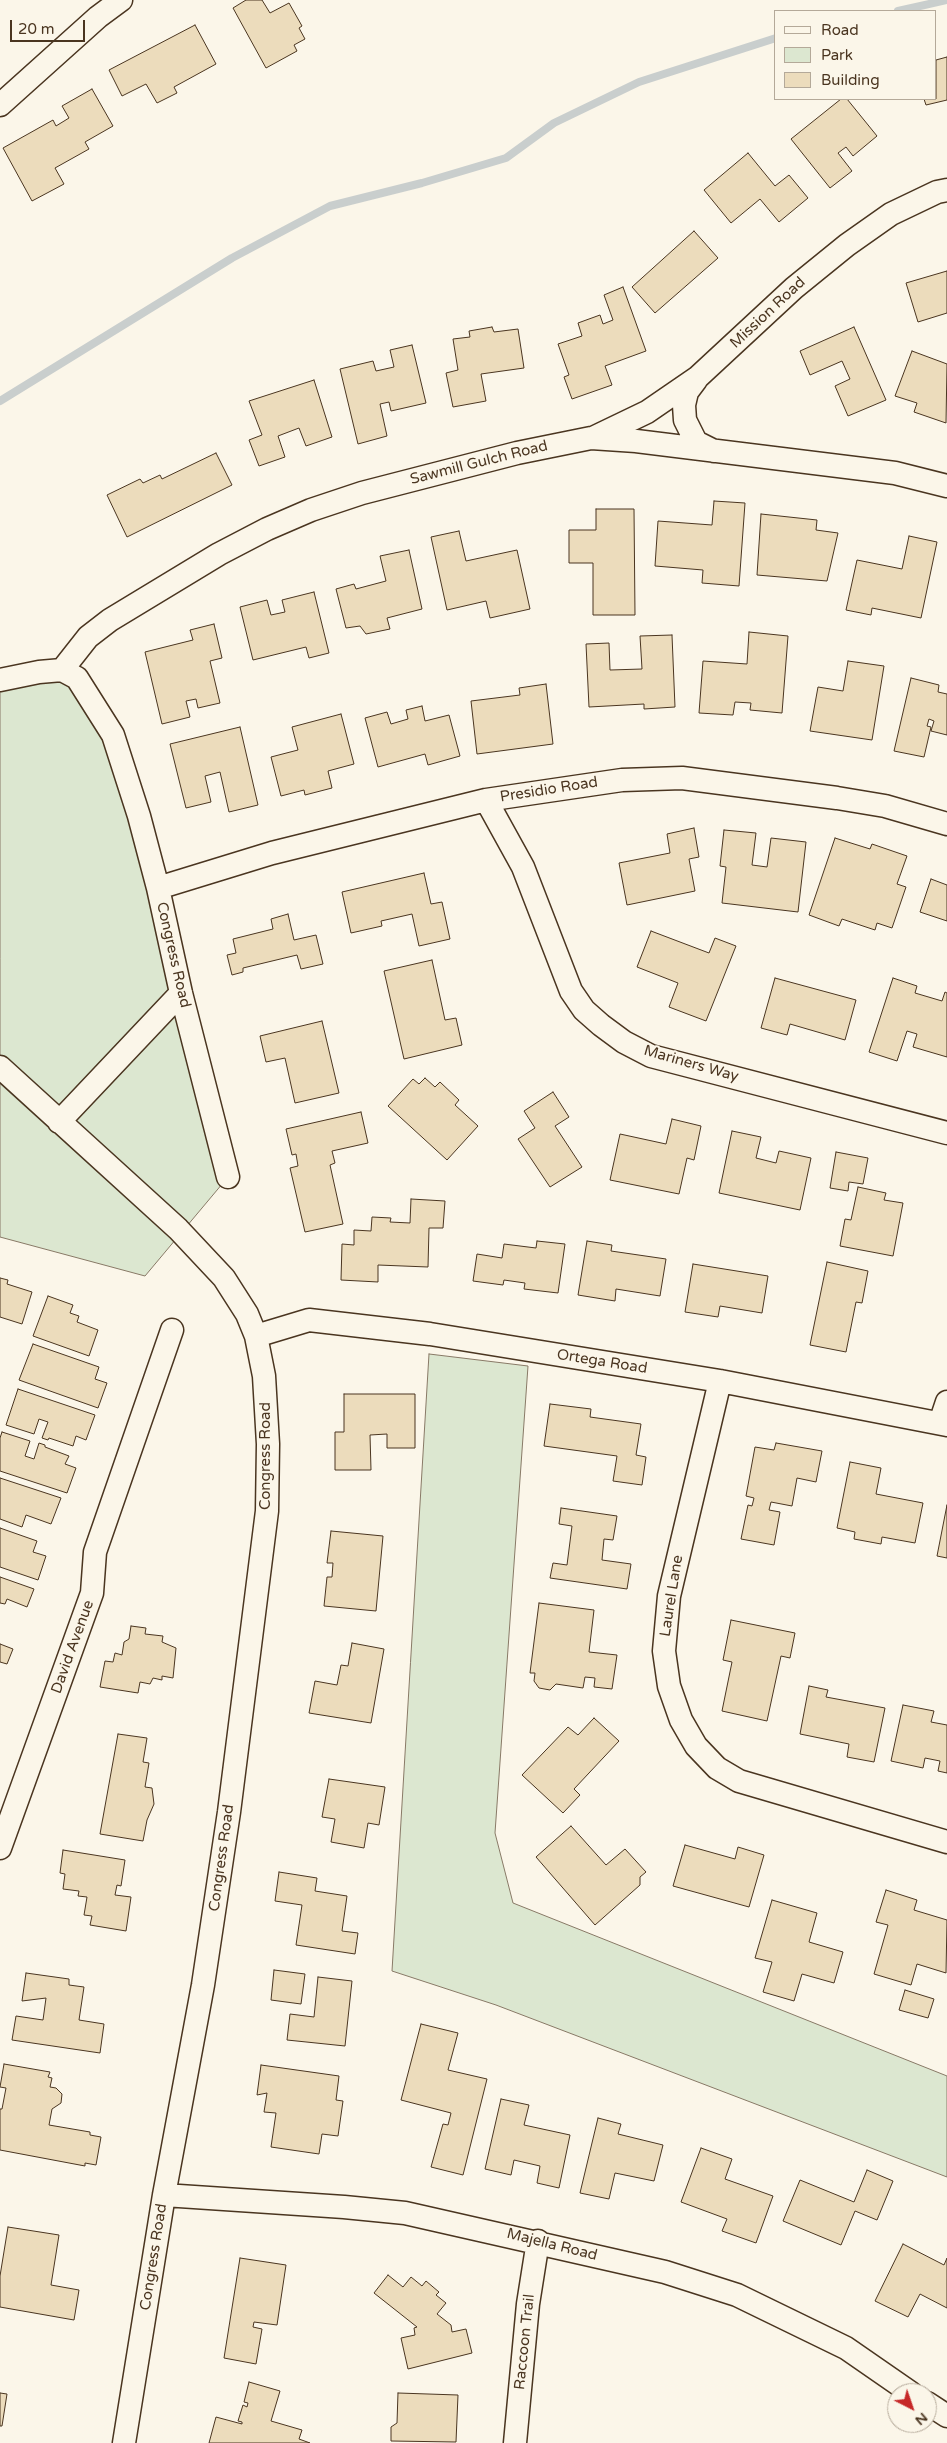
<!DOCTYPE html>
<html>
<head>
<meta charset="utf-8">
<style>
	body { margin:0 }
	#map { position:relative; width:947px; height:2443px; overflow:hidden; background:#fbf6e9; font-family:"Varela Round",sans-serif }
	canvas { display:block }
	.legend { position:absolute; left:774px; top:10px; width:162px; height:90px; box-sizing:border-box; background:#fbf6e9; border:1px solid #b4a999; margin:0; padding:6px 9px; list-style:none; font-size:15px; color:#4a3520 }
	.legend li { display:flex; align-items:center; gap:10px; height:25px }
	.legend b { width:25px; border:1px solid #b4a999 }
	.north { position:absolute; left:887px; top:2383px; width:50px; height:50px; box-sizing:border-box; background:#fbf6e9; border:1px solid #b4a999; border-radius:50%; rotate:139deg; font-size:14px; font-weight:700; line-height:20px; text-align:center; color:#4a3520 }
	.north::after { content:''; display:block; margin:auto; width:18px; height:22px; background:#c62828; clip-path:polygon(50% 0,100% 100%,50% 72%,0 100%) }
	.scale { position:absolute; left:10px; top:20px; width:75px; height:22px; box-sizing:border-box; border:2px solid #4a3520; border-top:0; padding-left:6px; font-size:15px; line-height:18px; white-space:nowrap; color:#4a3520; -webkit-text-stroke:4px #fbf6e9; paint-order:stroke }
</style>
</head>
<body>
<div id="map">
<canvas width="947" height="2443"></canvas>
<ul class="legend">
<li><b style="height:6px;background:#fbf6e9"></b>Road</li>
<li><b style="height:14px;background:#dce7d0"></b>Park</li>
<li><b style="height:14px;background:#ecdcbc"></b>Building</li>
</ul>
<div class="north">N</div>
<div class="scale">20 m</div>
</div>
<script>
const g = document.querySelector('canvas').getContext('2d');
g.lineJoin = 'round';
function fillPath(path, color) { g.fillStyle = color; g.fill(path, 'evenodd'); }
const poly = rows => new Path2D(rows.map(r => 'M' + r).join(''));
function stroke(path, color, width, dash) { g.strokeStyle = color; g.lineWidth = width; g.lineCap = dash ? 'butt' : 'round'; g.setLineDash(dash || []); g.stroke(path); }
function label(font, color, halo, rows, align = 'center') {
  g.font = font + ' "Varela Round",sans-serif'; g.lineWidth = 4; g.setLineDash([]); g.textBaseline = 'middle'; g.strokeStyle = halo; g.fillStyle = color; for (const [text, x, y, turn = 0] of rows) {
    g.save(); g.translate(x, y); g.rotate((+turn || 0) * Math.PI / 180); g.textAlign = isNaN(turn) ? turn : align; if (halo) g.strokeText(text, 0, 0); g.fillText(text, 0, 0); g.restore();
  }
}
const green = poly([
	[62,670,113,735,228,1177,145,1276,0,1237,0,680,62,670],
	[429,1354,528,1366,495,1833,513,1903,947,2076,947,2177,496,2005,392,1971,429,1354]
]);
fillPath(green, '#dce7d0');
stroke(green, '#887966', 1);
stroke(poly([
	[898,11,947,0],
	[0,401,232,258,330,206,422,183,506,158,554,123,639,82,776,38]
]), '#c9cecd', 8);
const building = poly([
	[246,0,262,0,270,13,289,3,302,26,299,28,305,39,294,45,297,51,266,68,233,8,246,0],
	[195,25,216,64,174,87,177,93,157,103,146,84,122,96,109,70,195,25],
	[947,57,947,100,926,105,924,99,936,99,936,60,947,57],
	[92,89,113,126,85,142,89,149,55,168,64,184,32,201,3,148,53,120,56,126,69,118,62,106,92,89],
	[841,99,847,99,877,136,853,156,846,147,838,153,852,171,830,188,791,139,841,99],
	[748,153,775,186,789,175,808,198,779,222,760,199,731,223,704,190,748,153],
	[694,231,718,258,655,313,632,287,694,231],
	[947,271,947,313,918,322,906,283,947,271],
	[623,287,646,351,605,366,612,385,572,399,564,377,569,375,558,344,582,336,578,323,600,315,603,324,613,320,604,295,623,287],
	[492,327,494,332,518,329,524,368,481,374,486,401,453,407,446,373,458,370,453,339,470,337,469,331,492,327],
	[854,327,886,400,848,416,835,386,850,379,842,361,810,375,800,351,854,327],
	[412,345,426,403,391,411,389,402,380,404,387,436,358,444,340,369,373,361,376,371,394,367,390,350,412,345],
	[912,351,947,364,946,423,914,412,917,403,895,396,912,351],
	[314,380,332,437,306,446,299,428,278,436,285,457,259,466,249,440,262,435,249,401,314,380],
	[216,453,232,485,127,537,107,495,140,479,143,483,160,475,162,479,216,453],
	[714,501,745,503,739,586,702,583,703,570,655,566,658,521,712,525,714,501],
	[596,509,634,509,635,615,593,615,593,563,569,563,569,530,596,530,596,509],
	[761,514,817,520,816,530,838,533,827,581,757,575,761,514],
	[459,531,466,561,517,550,530,609,490,618,486,601,447,610,431,537,459,531],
	[909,536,937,542,921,618,872,608,871,615,846,610,857,560,902,569,909,536],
	[409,550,422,609,387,618,390,629,366,634,360,626,346,628,336,589,354,584,356,589,386,581,380,556,409,550],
	[314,592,329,653,309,658,306,647,253,660,240,607,267,600,271,615,285,612,282,600,314,592],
	[214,624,222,658,210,661,220,703,198,708,196,699,186,701,190,717,162,724,145,652,193,640,190,630,214,624],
	[749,632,788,636,782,713,750,710,751,703,735,702,733,715,699,713,703,661,747,664,749,632],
	[672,635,675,707,644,709,644,704,589,707,586,644,609,643,610,670,642,669,640,636,672,635],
	[848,661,884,666,872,740,810,731,818,687,843,691,848,661],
	[911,678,939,685,938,692,947,694,947,735,931,731,934,721,929,719,927,726,931,727,924,757,894,751,911,678],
	[546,684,553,744,477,754,471,701,520,695,519,688,546,684],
	[422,706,425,721,449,715,460,756,428,765,425,754,378,767,365,718,387,712,391,724,408,719,406,710,422,706],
	[341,714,354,764,328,771,332,788,305,795,304,790,281,796,271,757,298,750,292,727,341,714],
	[240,727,258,805,229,812,220,772,205,776,211,802,186,808,170,744,240,727],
	[694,828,699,857,689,859,695,891,627,905,619,863,670,853,667,834,694,828],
	[724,830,756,833,752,865,767,867,771,838,806,842,798,912,722,903,726,867,720,866,724,830],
	[835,838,870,849,872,844,907,856,897,884,906,887,892,928,877,923,875,930,842,919,839,926,809,915,835,838],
	[424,873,431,904,442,902,450,939,419,946,412,914,381,921,382,926,351,933,342,892,424,873],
	[931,879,947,885,947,921,920,912,931,879],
	[288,914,294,940,316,935,323,964,301,969,297,955,243,968,243,972,232,975,227,955,236,953,233,939,273,929,271,919,288,914],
	[651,931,709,953,715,938,736,946,706,1021,669,1007,678,983,637,967,651,931],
	[432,960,445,1020,456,1018,462,1045,404,1059,384,971,432,960],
	[775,978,856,1000,845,1040,790,1024,787,1035,761,1028,775,978],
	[893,978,917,986,915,993,942,1001,945,992,947,993,947,1057,913,1047,917,1034,907,1031,897,1061,869,1052,893,978],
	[322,1021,339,1093,295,1103,285,1058,266,1062,260,1036,322,1021],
	[425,1078,435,1087,440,1082,459,1100,455,1105,478,1126,447,1160,388,1106,413,1079,419,1084,425,1078],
	[553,1092,569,1117,555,1126,582,1167,550,1187,518,1139,535,1128,524,1111,553,1092],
	[361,1112,368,1143,332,1151,335,1163,330,1165,343,1224,305,1232,290,1168,298,1166,296,1154,292,1155,286,1129,361,1112],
	[672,1119,701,1126,694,1160,687,1158,679,1194,610,1180,620,1134,666,1144,672,1119],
	[732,1131,761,1137,756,1158,776,1163,779,1151,811,1158,800,1210,719,1193,732,1131],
	[836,1152,868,1158,863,1184,849,1182,848,1191,830,1188,836,1152],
	[858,1187,886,1193,884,1200,903,1203,893,1256,840,1246,845,1219,851,1220,858,1187],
	[411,1199,445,1201,443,1228,429,1228,428,1267,378,1265,378,1282,341,1280,342,1244,354,1245,354,1230,371,1231,372,1217,391,1218,390,1222,410,1223,411,1199],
	[537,1241,565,1244,558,1293,524,1289,525,1283,504,1280,503,1285,473,1281,477,1254,502,1258,504,1244,536,1248,537,1241],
	[587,1241,612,1245,611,1251,666,1259,660,1296,616,1289,615,1301,578,1295,587,1241],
	[827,1262,868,1271,862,1303,856,1302,846,1352,810,1345,827,1262],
	[693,1264,768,1276,762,1313,720,1306,718,1317,685,1312,693,1264],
	[0,1278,8,1280,7,1284,32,1292,22,1324,0,1317,0,1278],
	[48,1296,73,1305,70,1313,79,1316,77,1322,98,1330,89,1356,33,1336,48,1296],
	[33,1344,99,1367,95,1379,107,1383,98,1408,19,1380,33,1344],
	[18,1389,95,1415,86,1440,76,1436,73,1446,49,1438,48,1440,42,1438,48,1422,39,1419,34,1434,6,1425,18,1389],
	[344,1394,415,1394,415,1448,387,1448,387,1434,370,1435,371,1470,335,1470,335,1432,344,1432,344,1394],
	[550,1404,591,1409,590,1417,641,1424,636,1455,646,1457,642,1485,613,1481,617,1456,544,1446,550,1404],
	[2,1432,30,1441,25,1456,34,1459,39,1443,45,1445,45,1447,69,1456,65,1464,76,1468,67,1493,0,1471,0,1438,2,1432],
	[776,1443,822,1451,816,1482,797,1478,792,1506,771,1502,769,1510,780,1512,774,1545,741,1539,748,1505,752,1506,754,1498,746,1496,755,1447,774,1450,776,1443],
	[850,1462,881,1468,876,1494,923,1503,915,1543,882,1537,881,1544,854,1539,855,1532,837,1528,850,1462],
	[0,1478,61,1498,51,1524,26,1515,22,1527,0,1519,0,1478],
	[947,1505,947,1558,937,1556,947,1505],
	[561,1508,617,1516,613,1540,604,1539,602,1560,631,1564,627,1589,550,1578,553,1563,567,1565,572,1526,559,1524,561,1508],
	[0,1528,37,1541,33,1552,46,1556,38,1580,0,1567,0,1528],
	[331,1531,383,1536,376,1611,324,1606,327,1577,332,1577,333,1563,327,1563,331,1531],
	[0,1577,34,1589,27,1607,7,1599,5,1604,0,1603,0,1577],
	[539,1603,594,1610,589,1652,617,1655,612,1689,594,1687,595,1678,585,1677,583,1688,556,1684,550,1690,539,1688,534,1681,535,1673,530,1673,539,1603],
	[731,1620,795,1633,790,1658,781,1656,767,1721,722,1711,732,1662,723,1660,731,1620],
	[131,1626,146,1628,145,1634,163,1636,162,1642,176,1648,173,1678,162,1676,162,1680,153,1678,150,1684,140,1682,138,1693,100,1687,105,1661,113,1662,115,1653,122,1655,124,1642,129,1639,131,1626],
	[352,1643,384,1649,371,1723,309,1713,315,1681,337,1685,341,1665,348,1666,352,1643],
	[0,1644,13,1649,7,1664,0,1662,0,1644],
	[809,1686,828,1690,826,1697,885,1708,874,1762,847,1757,849,1744,800,1734,809,1686],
	[903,1705,934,1711,931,1722,947,1725,947,1773,938,1771,940,1761,925,1758,923,1768,891,1761,903,1705],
	[594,1718,619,1741,574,1789,580,1795,563,1813,522,1775,568,1727,578,1735,594,1718],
	[118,1734,147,1738,143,1762,149,1763,145,1787,152,1788,154,1804,147,1820,143,1841,100,1834,118,1734],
	[329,1779,385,1787,379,1825,368,1823,364,1848,331,1842,335,1819,322,1817,329,1779],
	[571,1826,606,1865,625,1849,646,1872,640,1877,640,1885,595,1925,536,1857,571,1826],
	[685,1845,735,1859,738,1847,764,1855,749,1907,673,1886,685,1845],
	[63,1850,125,1860,121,1886,117,1885,115,1895,131,1897,126,1931,90,1925,92,1916,84,1915,87,1897,78,1896,79,1891,63,1889,65,1874,60,1873,63,1850],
	[279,1872,317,1878,315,1891,347,1896,342,1931,358,1933,355,1954,296,1945,302,1905,275,1901,279,1872],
	[886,1890,917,1900,914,1910,947,1920,946,1973,917,1964,911,1985,874,1974,888,1925,876,1922,886,1890],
	[772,1900,817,1913,809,1942,843,1952,834,1983,802,1974,794,2001,763,1992,772,1962,755,1958,772,1900],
	[274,1970,305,1974,301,2004,271,2000,274,1970],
	[26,1973,69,1979,69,1985,84,1987,79,2020,104,2024,100,2053,12,2040,16,2016,43,2020,46,1998,22,2001,26,1973],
	[318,1977,352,1981,345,2046,287,2040,290,2014,314,2017,318,1977],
	[905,1990,934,1999,928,2018,899,2010,905,1990],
	[421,2024,458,2033,448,2070,487,2079,463,2175,431,2167,443,2124,448,2125,451,2113,401,2100,421,2024],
	[4,2064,50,2072,48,2077,52,2078,50,2087,56,2088,62,2094,61,2103,52,2109,49,2125,90,2132,90,2135,101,2137,96,2165,85,2163,85,2166,0,2150,0,2109,2,2109,6,2088,0,2087,4,2064],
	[261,2065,339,2076,336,2100,343,2101,338,2136,322,2134,319,2154,271,2147,276,2113,264,2112,267,2093,257,2095,261,2065],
	[501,2099,529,2105,524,2125,570,2135,559,2188,537,2183,540,2166,514,2160,511,2175,485,2169,501,2099],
	[598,2118,621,2124,618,2134,663,2145,654,2181,615,2173,609,2199,580,2193,598,2118],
	[701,2148,732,2159,725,2179,773,2196,756,2243,722,2231,727,2219,681,2202,701,2148],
	[867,2170,893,2181,877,2220,855,2211,841,2245,783,2221,800,2180,854,2202,867,2170],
	[8,2227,59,2235,51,2285,79,2290,74,2320,0,2307,0,2276,8,2227],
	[903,2244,944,2265,947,2258,947,2308,920,2294,908,2317,875,2301,903,2244],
	[240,2258,286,2265,277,2325,254,2322,253,2327,262,2329,256,2364,224,2358,240,2258],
	[388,2275,403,2287,411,2277,422,2286,426,2281,439,2292,436,2295,446,2303,437,2314,451,2325,452,2332,466,2329,472,2353,408,2369,401,2338,415,2335,414,2328,417,2327,374,2293,388,2275],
	[249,2382,280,2391,271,2421,302,2430,299,2439,310,2443,209,2443,216,2417,242,2424,242,2422,238,2421,243,2405,247,2407,248,2403,244,2402,249,2382],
	[0,2393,7,2394,2,2426,0,2426,0,2393],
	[398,2393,458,2395,456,2442,391,2441,391,2427,397,2423,398,2393]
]);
fillPath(building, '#ecdcbc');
stroke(building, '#4a3520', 1);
const minor = poly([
	[0,105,98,17,121,0],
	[696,380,687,392,684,405,685,420,696,442,714,451],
	[595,437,647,412,698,377,794,288,847,245,891,214,937,192,947,190],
	[62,670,88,637,110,620,219,554,267,529,311,510,362,493,517,453,591,438,636,441,895,473,947,486],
	[0,680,39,672,62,670,77,678,113,735,139,816,158,888,181,993,228,1177],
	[486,800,523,867,571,991,584,1010,601,1025,624,1042,651,1056,947,1133],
	[158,888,272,853,486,800,622,780,682,778,837,798,885,806,947,824],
	[0,1067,178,1229,224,1278,247,1314,256,1336,264,1376,268,1444,267,1511,229,1812,203,1985,164,2195,124,2443],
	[59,1122,181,993],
	[256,1336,309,1320,430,1334,720,1381,947,1425],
	[720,1381,669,1596,664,1651,669,1686,681,1720,696,1746,717,1768,739,1781,947,1842],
	[940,1423,947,1402],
	[0,1848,92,1593,95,1552,172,1330],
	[164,2195,344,2207,405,2213,665,2272,737,2295,846,2348,911,2393],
	[927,2403,947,2416],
	[515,2443,528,2304,538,2241]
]);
stroke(minor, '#4a3520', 25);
stroke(minor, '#fbf6e9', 22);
label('15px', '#4a3520', '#fbf6e9', [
	["Mission Road",768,313,-43],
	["Sawmill Gulch Road",479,463,-14],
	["Presidio Road",549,790,-9],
	["Congress Road",173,955,77],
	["Mariners Way",691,1064,16],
	["Ortega Road",602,1362,9],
	["Congress Road",266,1456,-90],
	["Laurel Lane",672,1596,-81],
	["David Avenue",73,1647,-70],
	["Congress Road",222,1858,-82],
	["Majella Road",552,2245,14],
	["Congress Road",154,2257,-81],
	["Raccoon Trail",525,2342,-84]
]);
</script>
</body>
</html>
